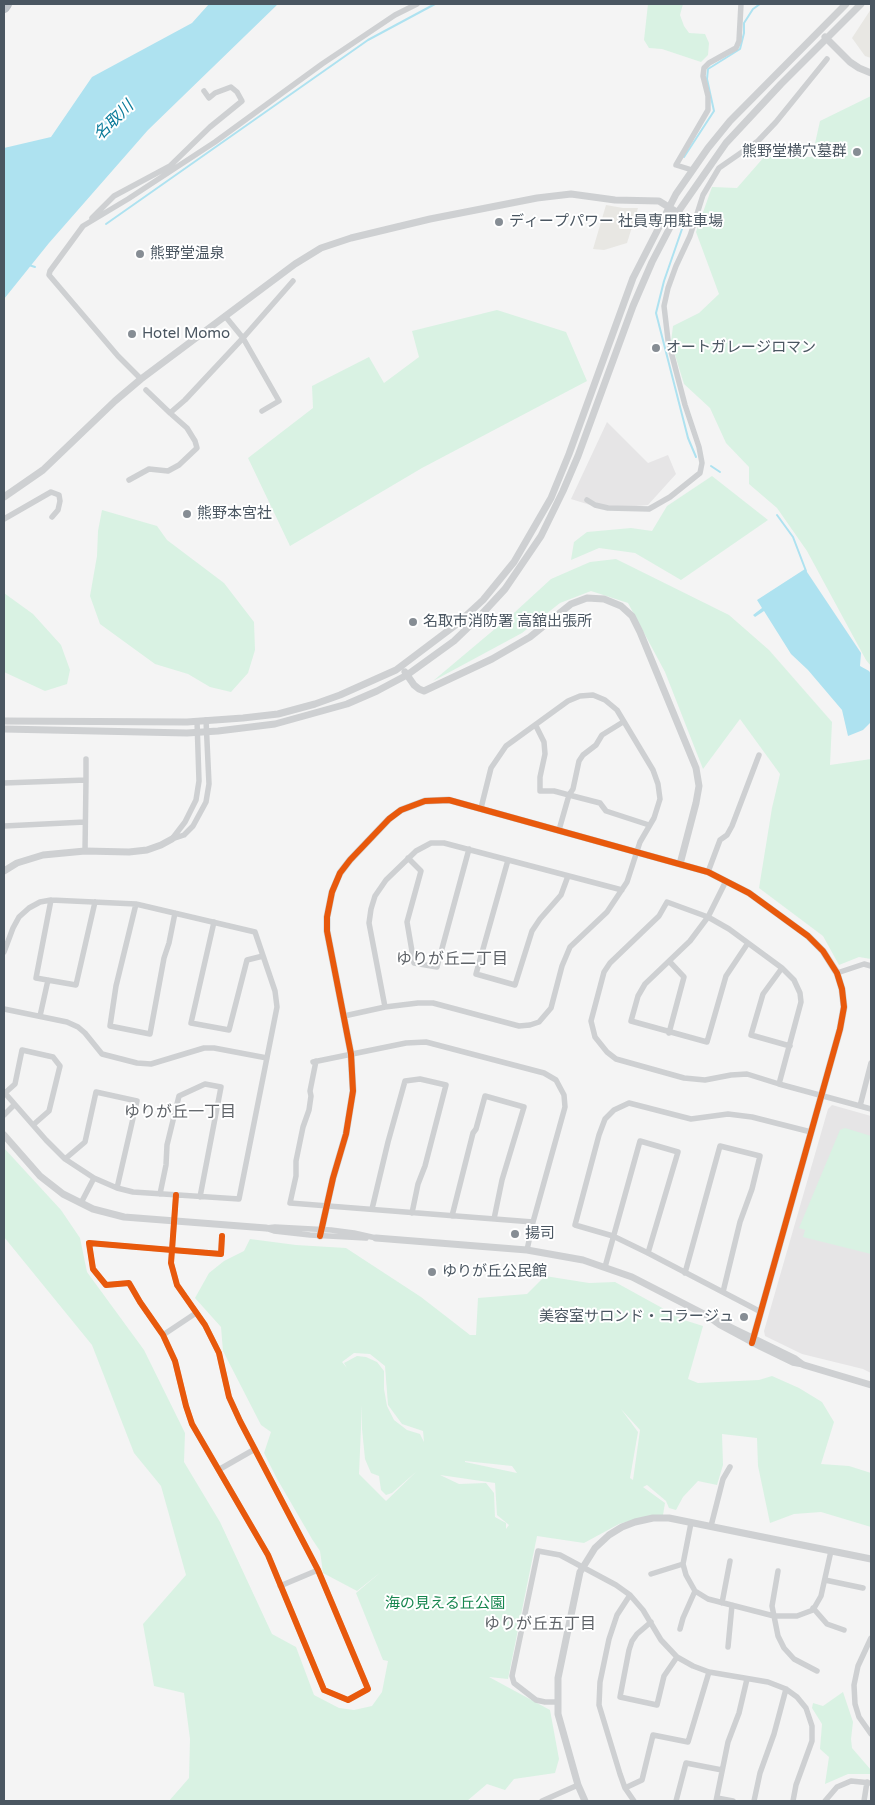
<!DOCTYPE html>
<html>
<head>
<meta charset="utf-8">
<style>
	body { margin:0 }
	#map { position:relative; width:875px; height:1805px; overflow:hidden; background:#f4f4f4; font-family:"Varela Round",sans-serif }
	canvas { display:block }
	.frame { position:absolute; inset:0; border:5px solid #4a5661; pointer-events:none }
</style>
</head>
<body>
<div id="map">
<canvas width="875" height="1805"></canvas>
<div class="frame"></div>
</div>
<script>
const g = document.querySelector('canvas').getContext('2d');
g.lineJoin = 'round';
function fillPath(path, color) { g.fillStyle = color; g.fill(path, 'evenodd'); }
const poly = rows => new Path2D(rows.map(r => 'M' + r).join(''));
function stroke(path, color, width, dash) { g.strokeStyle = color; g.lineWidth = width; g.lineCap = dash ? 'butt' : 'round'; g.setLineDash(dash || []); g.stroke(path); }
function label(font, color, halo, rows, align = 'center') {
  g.font = font + ' "Varela Round","Noto Sans JP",sans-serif'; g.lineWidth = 4; g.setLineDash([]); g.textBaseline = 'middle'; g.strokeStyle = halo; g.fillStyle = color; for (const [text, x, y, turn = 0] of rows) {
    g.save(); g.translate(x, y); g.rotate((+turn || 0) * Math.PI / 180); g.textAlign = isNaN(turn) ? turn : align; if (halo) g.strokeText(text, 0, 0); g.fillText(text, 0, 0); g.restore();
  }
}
fillPath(poly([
	[871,9,871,58,865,56,852,38],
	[606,205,623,208,638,208,627,243,604,250,593,249]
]), '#e8e7e3');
fillPath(poly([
	[607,422,648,463,668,455,676,474,648,505,603,509,571,499],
	[832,1105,871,1116,871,1373,863,1369,802,1354,765,1336,764,1331,828,1109]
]), '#e6e5e6');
fillPath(poly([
	[648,4,683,4,680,15,684,26,689,33,705,34,709,43,708,55,701,62,662,49,649,48,644,40],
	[871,96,871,666,866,660,807,551,777,508,749,484,749,467,726,443,710,408,684,384,671,342,673,326,699,313,719,294,696,232,712,187,737,188,764,157,812,157,820,121],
	[497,310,566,332,587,381,422,468,290,546,248,458,313,408,312,386,369,357,384,383,419,357,412,331],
	[712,476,768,520,681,580,635,553,599,548,571,560,574,542,587,532,631,528,652,531,667,506],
	[102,510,157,526,167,540,224,583,254,622,255,650,248,673,231,692,210,687,188,674,155,664,100,624,90,596,97,556,98,531],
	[616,559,729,615,769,650,832,722,830,765,871,759,871,959,859,957,839,965,823,936,759,888,772,808,780,774,740,719,703,769,665,672,628,603,591,591,560,603,522,633,433,681,515,612,551,579,590,562],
	[4,593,33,614,61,645,70,670,67,684,45,691,4,672],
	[845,1128,871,1136,871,1254,803,1237,805,1230,799,1228,840,1130],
	[4,1148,61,1210,80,1238,87,1272,144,1350,185,1433,184,1462,220,1522,272,1634,296,1647,314,1695,339,1708,354,1710,372,1706,382,1692,388,1661,383,1660,356,1593,381,1572,357,1591,323,1573,320,1551,312,1539,276,1477,264,1453,271,1432,261,1425,223,1351,221,1327,195,1298,209,1273,224,1261,244,1251,250,1239,296,1245,346,1248,421,1297,470,1335,476,1335,478,1298,527,1294,545,1276,589,1283,615,1282,684,1320,703,1326,688,1379,698,1383,759,1380,772,1376,799,1388,822,1402,834,1422,821,1464,849,1466,871,1473,871,1527,821,1512,794,1514,770,1523,758,1466,757,1438,722,1434,723,1465,717,1485,698,1481,683,1497,676,1510,669,1508,666,1501,647,1485,643,1487,665,1503,663,1515,643,1517,619,1524,584,1543,537,1536,508,1679,489,1677,550,1710,559,1759,555,1773,514,1779,505,1790,487,1784,467,1801,169,1801,189,1778,190,1739,184,1693,154,1686,143,1624,186,1575,161,1486,134,1453,92,1345,4,1237],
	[354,1353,370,1354,385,1366,388,1405,402,1424,423,1431,424,1442,420,1434,407,1430,394,1420,387,1406,384,1389,384,1371,377,1362,366,1357,357,1356,344,1363,347,1368,342,1362],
	[362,1405,362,1429,365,1459,371,1473,379,1476,381,1490,386,1495,392,1493,417,1471,386,1501,359,1474],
	[621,1409,640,1430,633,1480,630,1478,638,1432],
	[465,1461,512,1466,517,1473,465,1462],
	[440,1475,495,1483,497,1515,509,1525,506,1529,506,1523,495,1517,494,1493,486,1483,459,1484],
	[843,1692,853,1722,851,1739,852,1748,871,1770,871,1774,848,1774,825,1784,829,1757,820,1749,822,1724,812,1708,813,1703,823,1706]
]), '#d9f2e3');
fillPath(poly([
	[209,4,278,4,148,130,49,243,4,299,4,148,51,137,92,77,192,23],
	[805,569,861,653,860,666,869,671,871,674,871,722,863,730,848,736,842,710,808,670,791,654,764,611,755,617,753,615,762,608,757,600]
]), '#aee2f0');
stroke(poly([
	[684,157,714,111,707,79,708,69,740,49,744,33,744,23,753,9,760,4],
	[106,224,368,40,435,4],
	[682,229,664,281,656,313,688,438,696,457],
	[29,265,35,267],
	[711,466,720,472],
	[777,515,793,537,806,571]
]), '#aee2f0', 2);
const motorway = poly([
	[4,7,6,4]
]);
stroke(motorway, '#b9bec3', 12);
stroke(poly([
	[692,170,676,165,708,110,708,96,703,76,704,68,709,63,736,48,739,41,741,4],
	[92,218,114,196,170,166,210,127,242,101,237,92,231,87,215,93,209,98,204,91],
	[225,316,243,338,293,281],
	[141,379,118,356,49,275,50,271,83,226,128,199,215,142,322,64,395,15,417,4],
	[146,390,170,413,185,400,243,338,279,401,262,411],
	[129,480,149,469,168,471,179,465,197,448,195,441,187,428,170,413],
	[587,500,595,505,608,508,649,509,670,497,700,473,702,463,699,447,685,405,668,340,664,306,668,288,676,266,690,236,703,195,719,168,758,141,776,122,827,59],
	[4,519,51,492,59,495,60,501,58,510,52,517],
	[623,722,602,735,596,745,583,755,579,761,573,789,569,795,600,803,606,811,649,825],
	[536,726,544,742,545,754,540,777,540,791,554,791,569,795,559,830],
	[86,759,86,780],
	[4,783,86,780,85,851],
	[4,826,85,822],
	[172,839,184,835,193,826,206,802,209,784,206,720],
	[172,839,185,822,196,800,199,781,197,721],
	[408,858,421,871,407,922,414,963,437,967,469,849],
	[508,860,476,974,515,985,532,931,540,919,561,895,568,876],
	[708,872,720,840,727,835,732,826,759,755],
	[726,881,708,917,690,941,645,984,638,996,631,1021,707,1042,726,976,748,943],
	[51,900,36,978,76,985,95,902],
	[136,904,116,986,110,1026,150,1034,164,958,169,943,175,913],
	[214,922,191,1023,229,1030,247,960,263,956],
	[4,952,13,928,19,917,29,908,40,902,51,900,136,904,255,932,275,991,277,1007,239,1199,133,1192,117,1188,94,1178,65,1159,46,1140,4,1092],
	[669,961,684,977,669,1033],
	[782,968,763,994,751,1035,790,1046],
	[837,973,864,964,871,966],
	[385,1007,369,923,371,909,375,896,386,880,416,851,431,843,444,843,622,890],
	[4,1009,67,1022,78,1027,85,1033,102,1054,137,1063,151,1064,204,1048,214,1048,267,1058],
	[40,1016,48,980],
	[344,1016,385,1007,418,1003,433,1003,519,1026,530,1025,539,1022,551,1008,562,966,570,947,607,912,627,882,640,842,654,818,660,799,658,784,653,770,617,710,605,700,593,695,580,696,568,701,506,746,491,768,481,808],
	[316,1061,310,1091,311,1096,309,1110,303,1127,296,1161,296,1176,290,1203,533,1222],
	[313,1062,406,1043,426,1042,544,1073,556,1080,564,1095,565,1107,533,1222,527,1250],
	[779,1084,801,1002,800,993,794,980,782,968,729,929,708,917,667,902,659,916,610,963,604,972,591,1021,595,1037,607,1052,616,1059,684,1078,705,1080,731,1075,747,1074,779,1084,871,1109],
	[5,1093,15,1084,22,1050,53,1057,60,1066,49,1111,33,1125],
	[860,1106,871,1063],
	[4,1115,14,1105],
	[65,1159,85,1142,96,1092,137,1101,117,1188],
	[160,1194,166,1165,167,1145,179,1096,205,1084,221,1087,200,1197],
	[176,1195,172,1250,171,1263,177,1285,205,1325,219,1353,229,1397,240,1421,318,1570,368,1689,348,1700,324,1690,268,1555,192,1424,186,1406,175,1361,163,1335,140,1302,129,1283,106,1285,93,1269,89,1243,172,1250,221,1254,222,1236],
	[81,1203,94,1178],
	[372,1209,388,1142,405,1081,420,1079,446,1085,425,1166,418,1184,412,1213],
	[452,1216,473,1133,476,1129,485,1096,524,1107,502,1180,494,1219],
	[266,1228,275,1227,331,1230,354,1233,376,1238],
	[268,1229,274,1231,310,1235,366,1238],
	[605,1267,640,1141,678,1152,648,1253],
	[685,1273,720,1146,760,1156,752,1189,740,1222,723,1292],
	[761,1312,648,1253,613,1236,575,1225,599,1135,605,1119,614,1110,629,1103,691,1119,728,1114,752,1117,811,1132],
	[704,1314,719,1325,760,1347,793,1363,804,1365],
	[713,1318,795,1358,803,1364],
	[163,1335,196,1313],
	[220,1469,255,1449],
	[691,1523,683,1564,686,1575,695,1591,708,1599,774,1616,797,1616,813,1610,821,1596,831,1551],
	[711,1526,723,1479,730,1467],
	[778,1571,772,1606,778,1636,784,1648,794,1659,817,1671],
	[651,1574,683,1564],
	[825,1580,863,1588],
	[280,1586,318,1570],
	[630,1595,617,1615,609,1639,600,1682,599,1705,620,1774,625,1788,634,1801],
	[722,1603,730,1561],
	[813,1608,827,1624,844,1630],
	[651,1622,637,1634,632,1641,629,1650,620,1697,657,1705,664,1676,677,1657],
	[680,1629,683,1618,695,1591],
	[871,1638,858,1666,854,1685,855,1704,859,1717,871,1734],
	[728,1647,732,1605],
	[557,1702,545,1702,536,1700,514,1683,512,1676,538,1551,560,1555,616,1585,630,1595,643,1610,661,1640,677,1657,693,1666,709,1672,768,1682,786,1689,797,1697,806,1708,812,1726,812,1741,796,1785,793,1801],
	[625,1788,642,1780,653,1735,688,1742,709,1672],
	[717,1798,733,1801],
	[542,1801,578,1785],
	[676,1801,686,1763,722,1770],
	[716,1801,728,1742,739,1713,747,1679],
	[754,1801,760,1773,774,1734,786,1689],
	[825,1801,837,1787,851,1781,871,1783],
	[864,1801,867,1782]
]), '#ced0d2', 5.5);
stroke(poly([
	[825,37,850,62,859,68,871,73],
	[4,497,43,470,115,401,141,379,295,264,321,248,351,238,430,219,537,198,571,194,615,200,659,201,694,223],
	[405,672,414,685,419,689,424,691,492,659,530,637,571,604,587,598,604,599,621,606,632,616,640,632,696,768,699,786,696,803,680,864],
	[4,721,187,722,243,718,278,714,315,704,340,695,396,670,457,624,483,600,514,562,551,498,569,454,633,278,676,194,708,148,730,121,846,4],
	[4,729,187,733,218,731,275,724,347,704,377,691,407,675,454,641,480,616,505,589,541,536,563,491,578,456,633,306,652,262,678,212,726,143,781,84,861,4],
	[4,871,17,863,43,855,85,851,129,852,147,850,161,845,172,839],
	[4,1135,40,1176,63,1194,93,1209,124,1217,266,1228],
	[320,1236,333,1178,346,1134,353,1091,351,1054,327,931,327,917,332,892,340,873,350,860,389,819,401,810,425,801,449,800,708,872,749,893,808,936,823,951,837,973,842,989,844,1007,840,1029,752,1343],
	[376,1238,527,1250,583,1260,632,1277,704,1314],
	[804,1365,871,1385],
	[585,1801,578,1785,558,1714,558,1678,580,1572,595,1548,609,1535,622,1527,635,1522,653,1518,669,1518,871,1559]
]), '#ced0d2', 7);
stroke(motorway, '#bec4c9', 10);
stroke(poly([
	[176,1195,172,1250,171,1263,177,1285,205,1325,219,1353,229,1397,240,1421,318,1570,368,1689,348,1700,324,1690,268,1555,192,1424,186,1406,175,1361,163,1335,140,1302,129,1283,106,1285,93,1269,89,1243,172,1250,221,1254,222,1236],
	[320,1236,333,1178,346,1134,353,1091,351,1054,327,931,327,917,332,892,340,873,350,860,389,819,401,810,425,801,449,800,708,872,749,893,808,936,823,951,837,973,842,989,844,1007,840,1029,752,1343]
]), '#e8590c', 6);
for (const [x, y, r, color] of [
	[857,152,5,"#868d94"],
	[499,222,5,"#868d94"],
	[140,254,5,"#868d94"],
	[132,334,5,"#868d94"],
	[656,348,5,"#868d94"],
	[187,514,5,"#868d94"],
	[413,622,5,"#868d94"],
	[515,1234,5,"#868d94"],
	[432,1272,5,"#868d94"],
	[744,1317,5,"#868d94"]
]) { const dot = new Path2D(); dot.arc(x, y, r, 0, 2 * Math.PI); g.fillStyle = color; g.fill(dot); stroke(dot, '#fff', 2); }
label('15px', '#4a5661', '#fff', [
	["熊野堂横穴墓群",847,152,"right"],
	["ディープパワー 社員専用駐車場",509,222],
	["熊野堂温泉",150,254],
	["Hotel Momo",142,334],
	["オートガレージロマン",666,348],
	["熊野本宮社",197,514],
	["名取市消防署 高舘出張所",423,622],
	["揚司",525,1234],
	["ゆりが丘公民館",442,1272],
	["美容室サロンド・コラージュ",734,1317,"right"]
], 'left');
label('15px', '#17864f', '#fff', [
	["海の見える丘公園",445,1604]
]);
label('italic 16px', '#0c7c9b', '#fff', [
	["名取川",114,121,-45]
]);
label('16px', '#5f6368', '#fff', [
	["ゆりが丘二丁目",452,960],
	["ゆりが丘一丁目",180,1113],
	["ゆりが丘五丁目",540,1625]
]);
</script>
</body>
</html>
